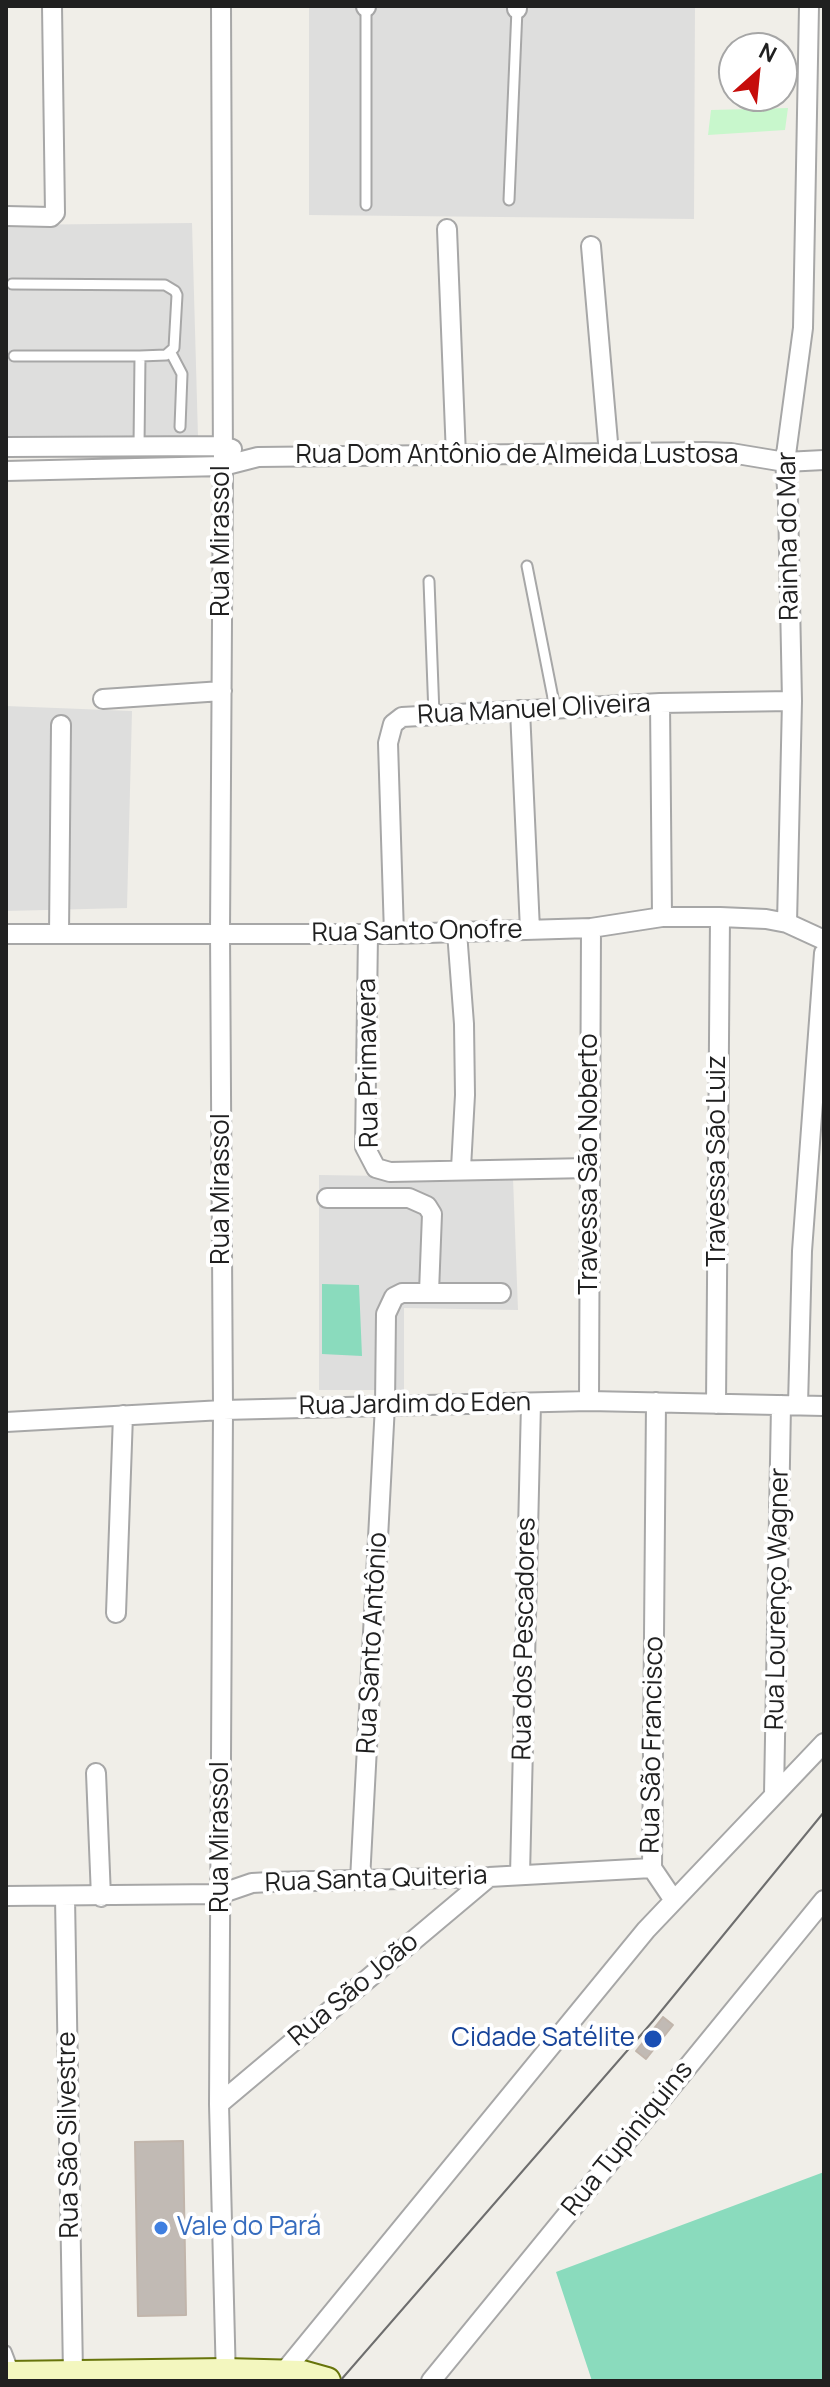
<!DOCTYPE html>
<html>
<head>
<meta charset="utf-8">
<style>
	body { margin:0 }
	#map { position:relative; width:830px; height:2387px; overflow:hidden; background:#f0eee8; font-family:Manrope,sans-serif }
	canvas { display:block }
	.frame { position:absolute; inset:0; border:8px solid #202020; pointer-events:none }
	.north { position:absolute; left:718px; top:32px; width:80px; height:80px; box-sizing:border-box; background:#fff; border:2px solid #a6a6a6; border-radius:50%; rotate:27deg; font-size:22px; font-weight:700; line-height:32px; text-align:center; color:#202020 }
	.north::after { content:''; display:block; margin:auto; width:28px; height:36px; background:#c60d0b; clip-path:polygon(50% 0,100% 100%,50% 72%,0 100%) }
</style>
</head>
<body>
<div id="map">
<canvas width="830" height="2387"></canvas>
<div class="frame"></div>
<div class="north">N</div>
</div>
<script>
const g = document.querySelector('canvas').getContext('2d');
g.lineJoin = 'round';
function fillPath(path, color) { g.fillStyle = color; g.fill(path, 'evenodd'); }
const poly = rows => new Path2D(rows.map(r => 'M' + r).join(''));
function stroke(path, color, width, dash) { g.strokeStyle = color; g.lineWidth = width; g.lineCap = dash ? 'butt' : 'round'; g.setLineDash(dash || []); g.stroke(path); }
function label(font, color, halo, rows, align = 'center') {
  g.font = font + ' Manrope,sans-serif'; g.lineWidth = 8; g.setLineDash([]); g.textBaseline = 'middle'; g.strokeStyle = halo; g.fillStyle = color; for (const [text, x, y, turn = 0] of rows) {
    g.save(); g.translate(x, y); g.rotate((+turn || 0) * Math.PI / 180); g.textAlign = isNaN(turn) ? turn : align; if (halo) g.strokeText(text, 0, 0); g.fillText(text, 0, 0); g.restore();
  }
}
fillPath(poly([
	[309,6,695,6,694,219,309,215],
	[192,223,198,437,6,438,6,225],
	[6,706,132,711,127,908,6,911],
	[319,1175,513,1178,518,1310,404,1308,404,1390,319,1390]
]), '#dededd');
fillPath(poly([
	[788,108,785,130,708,135,711,110]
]), '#c8f7cc');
fillPath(poly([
	[322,1284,359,1285,362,1356,322,1354],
	[824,2172,824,2381,592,2381,556,2272]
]), '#8adbbd');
const building = poly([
	[663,2017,673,2025,646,2059,636,2051,663,2017],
	[183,2141,186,2315,138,2316,135,2142,183,2141]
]);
fillPath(building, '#c1bab4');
stroke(building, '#c1b5ab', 2);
const lane = poly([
	[509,200,517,9],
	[366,205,366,7],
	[12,284,165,285,175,291,177,295,174,348,166,355,140,356,139,446],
	[171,353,182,374,180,427],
	[14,356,140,356],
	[527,566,555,708],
	[429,581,434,715],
	[6,2351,14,2372]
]);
const street = poly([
	[221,6,223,466,220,933,223,1410,219,2104,226,2381],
	[517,6,517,9],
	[366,7,366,6],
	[6,216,51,217,55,213,52,6],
	[447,229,456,456],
	[591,246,609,454],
	[6,447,223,446,232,449],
	[6,471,223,466,258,457,705,452,731,453,785,462,824,460],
	[103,699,222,691],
	[660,703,662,917],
	[520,710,530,930],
	[787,923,792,701,788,501,785,462,803,328,809,6],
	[457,932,464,1024,465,1095,461,1168],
	[6,934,394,934,591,928,662,917,720,917,766,919,787,923,824,940],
	[59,934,61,725],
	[368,934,365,1147,376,1168,390,1172,589,1168],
	[394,934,388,743,393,724,402,717,660,703,792,701],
	[327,1198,409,1198,427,1206,432,1214,429,1292],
	[589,1401,591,928],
	[656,1402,652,1868,673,1899],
	[716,1404,720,917],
	[798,1405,802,1251,824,953],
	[6,1422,223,1410,589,1401,824,1406],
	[116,1613,123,1415],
	[96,1773,101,1897],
	[774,1794,781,1405],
	[520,1875,531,1403],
	[360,1880,385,1405,386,1314,394,1297,402,1293,501,1293],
	[6,1896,220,1894,252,1883,270,1882,489,1877,652,1868],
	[65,1897,73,2374],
	[219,2104,489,1877],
	[283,2373,646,1930,824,1743],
	[431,2381,824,1900]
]);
const secondary = poly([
	[6,2375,225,2372,302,2374,327,2381]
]);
stroke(lane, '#a7a7a7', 13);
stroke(street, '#a7a7a7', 22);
stroke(secondary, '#67740b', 30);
stroke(lane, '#fff', 9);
stroke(street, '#fff', 18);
stroke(secondary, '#f3f7bf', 26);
stroke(poly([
	[340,2381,653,2021,824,1812]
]), '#6e6e6e', 2);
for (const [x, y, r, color] of [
	[653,2039,10,"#1a4fb4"],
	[161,2228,8,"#3f7fe0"]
]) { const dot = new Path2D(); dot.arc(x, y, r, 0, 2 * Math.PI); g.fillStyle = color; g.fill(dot); stroke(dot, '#fff', 3); }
label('26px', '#202020', '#fff', [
	["Rua Dom Antônio de Almeida Lustosa",517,456],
	["Rainha do Mar",789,536,-91],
	["Rua Mirassol",222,541,-90],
	["Rua Manuel Oliveira",534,710,-3],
	["Rua Santo Onofre",417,932,-1],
	["Rua Primavera",369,1063,-91],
	["Travessa São Luiz",718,1161,-90],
	["Travessa São Noberto",590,1164,-90],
	["Rua Mirassol",222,1189,-90],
	["Rua Jardim do Eden",415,1405,-1],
	["Rua Lourenço Wagner",778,1599,-89],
	["Rua dos Pescadores",525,1639,-89],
	["Rua Santo Antônio",373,1643,-87],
	["Rua São Francisco",653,1745,-89],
	["Rua Mirassol",221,1837,-90],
	["Rua Santa Quiteria",376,1880,-2],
	["Rua São João",354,1990,-40],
	["Rua São Silvestre",69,2135,-91],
	["Rua Tupiniquins",628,2139,-51]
]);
label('26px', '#164399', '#fff', [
	["Cidade Satélite",635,2039]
], 'right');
label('26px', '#366cbe', '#fff', [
	["Vale do Pará",177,2228]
], 'left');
</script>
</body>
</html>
